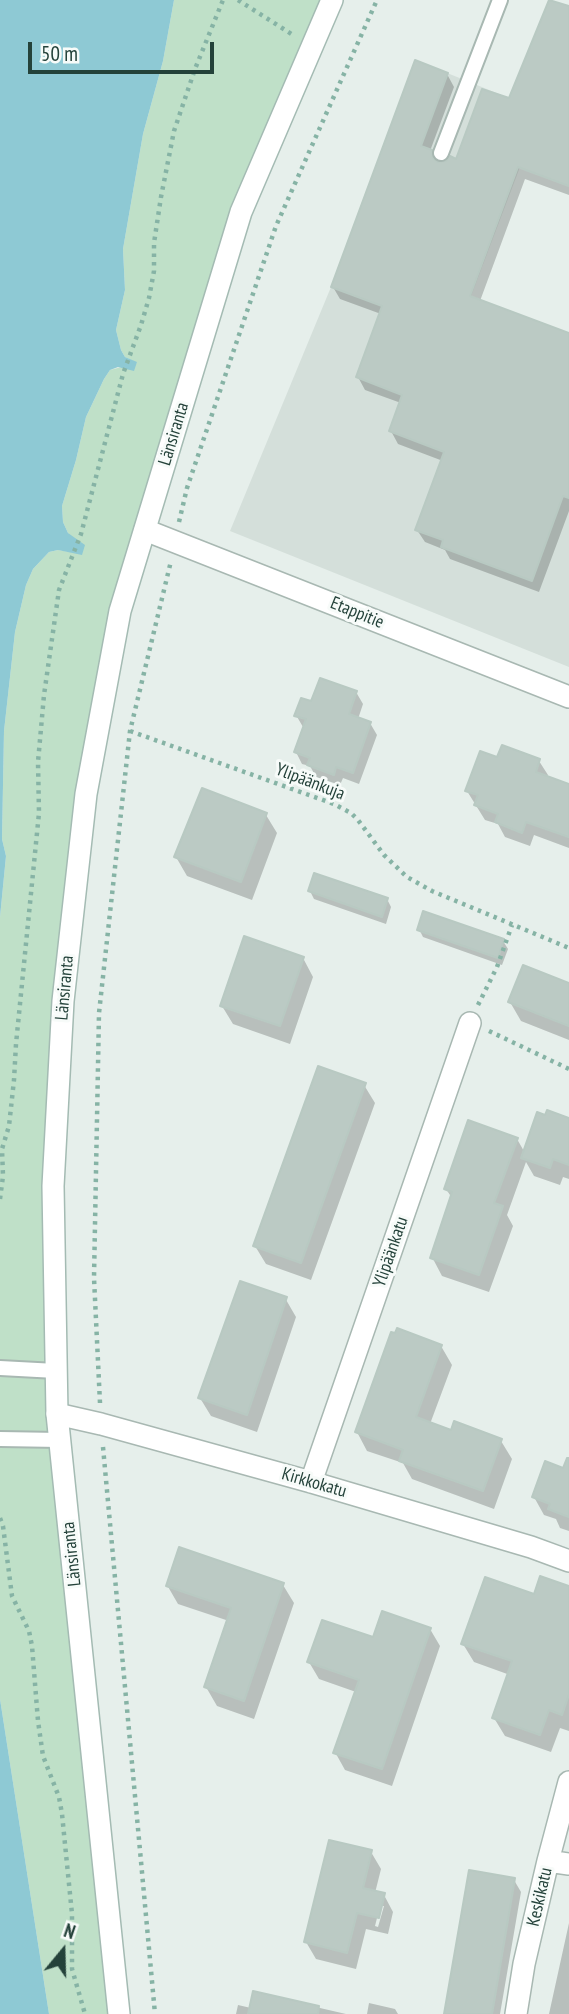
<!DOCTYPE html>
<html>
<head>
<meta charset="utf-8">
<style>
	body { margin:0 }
	#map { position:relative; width:569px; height:2014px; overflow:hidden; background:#e6efeb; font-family:"PT Sans Narrow",sans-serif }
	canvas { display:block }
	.north { position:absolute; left:28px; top:1916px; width:70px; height:70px; -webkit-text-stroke:5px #f7fbf9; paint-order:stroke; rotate:19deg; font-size:19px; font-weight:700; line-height:28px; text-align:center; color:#24423a }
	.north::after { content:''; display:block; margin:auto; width:24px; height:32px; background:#24423a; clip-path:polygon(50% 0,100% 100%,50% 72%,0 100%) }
	.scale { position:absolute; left:28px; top:42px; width:186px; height:32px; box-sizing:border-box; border:4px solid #24423a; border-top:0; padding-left:9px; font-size:21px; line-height:24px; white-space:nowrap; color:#24423a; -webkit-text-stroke:5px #f7fbf9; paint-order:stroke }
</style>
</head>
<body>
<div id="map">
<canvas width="569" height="2014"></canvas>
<div class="north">N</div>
<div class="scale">50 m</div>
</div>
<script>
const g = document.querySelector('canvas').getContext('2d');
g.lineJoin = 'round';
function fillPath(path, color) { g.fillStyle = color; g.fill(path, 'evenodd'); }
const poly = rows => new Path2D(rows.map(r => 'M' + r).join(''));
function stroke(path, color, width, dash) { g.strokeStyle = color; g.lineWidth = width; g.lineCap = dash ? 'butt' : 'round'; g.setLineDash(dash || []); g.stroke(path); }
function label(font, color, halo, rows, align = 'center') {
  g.font = font + ' "PT Sans Narrow",sans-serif'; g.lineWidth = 6; g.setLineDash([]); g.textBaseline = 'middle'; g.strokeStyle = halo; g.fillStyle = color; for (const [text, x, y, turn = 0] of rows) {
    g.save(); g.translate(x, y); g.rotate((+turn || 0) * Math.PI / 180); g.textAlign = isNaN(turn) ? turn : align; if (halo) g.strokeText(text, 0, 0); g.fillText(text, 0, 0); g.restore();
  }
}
fillPath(poly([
	[415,60,509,98,520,167,471,296,569,333,569,667,230,531,331,287]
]), '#d4dfda');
fillPath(poly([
	[174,0,322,0,231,207,113,608,45,1181,111,2014,49,2014,0,1699,0,917,6,856,2,839,4,731,15,632,26,585,33,569,49,552,58,550,82,554,68,533,63,522,62,506,76,460,86,417,104,379,110,370,137,363,125,357,121,350,116,330,125,290,123,249,143,134,163,61]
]), '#bfe0c8');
fillPath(poly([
	[0,0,174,0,163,61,143,134,123,249,125,290,116,330,121,350,125,357,137,362,134,371,118,367,110,370,104,379,86,417,76,460,62,506,63,522,68,533,85,545,82,555,58,550,49,552,33,569,26,585,15,632,4,731,2,839,6,856,0,917],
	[0,1699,49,2014,0,2014]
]), '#8ec9d4');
fillPath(poly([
	[569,8,569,195,525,179,480,301,569,334,569,511,539,592,450,559,445,550,425,542,417,530,443,461,398,444,391,431,401,403,365,390,358,377,381,314,340,299,333,287,447,74,454,87,430,151,437,162,457,161,510,101],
	[356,692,363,704,358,719,370,723,377,735,359,784,343,778,340,785,316,777,310,766,302,764,296,752,303,727,296,715,312,703],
	[498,759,539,761,548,775,547,777,569,786,569,848,534,835,530,846,505,837,498,824,485,820,467,791],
	[266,815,277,833,252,900,187,876,176,857],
	[310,891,387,899,391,907,386,924,314,899],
	[419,929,503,941,508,949,502,965,423,937],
	[303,958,313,977,290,1044,233,1024,222,1006],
	[569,984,569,1040,521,1021,510,1002],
	[364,1085,375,1103,311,1280,266,1264,255,1246],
	[546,1117,569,1120,569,1179,563,1177,560,1185,534,1176,526,1162,507,1215,513,1226,489,1292,442,1276,432,1257,452,1198,446,1189,517,1139,525,1153],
	[285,1298,296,1317,257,1432,211,1416,200,1398],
	[441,1346,452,1365,430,1424,452,1432,501,1441,512,1459,494,1509,412,1479,403,1463,367,1451,357,1432],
	[569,1472,569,1531,560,1528,556,1519,544,1515,534,1497],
	[167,1585,283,1585,294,1603,254,1719,217,1706,206,1687,229,1621,178,1604],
	[569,1588,569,1731,560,1728,551,1752,505,1736,494,1718,510,1675,474,1662,463,1644,535,1596],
	[430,1629,440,1646,392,1786,345,1770,335,1752,356,1692,319,1679,309,1662,374,1639],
	[371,1852,381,1869,375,1893,384,1895,393,1912,388,1934,366,1929,356,1969,316,1959,306,1942],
	[380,1906,384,1906,378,1927,375,1926],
	[514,1880,521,1892,500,2014,446,2014],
	[569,1923,569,2014,549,2014],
	[255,1993,346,2014,236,2014,238,2005,251,2008],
	[369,2003,395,2009,398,2014,367,2014]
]), '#0003');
const building = poly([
	[549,0,569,6,569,186,518,167,470,296,569,333,569,498,563,496,532,581,441,547,443,540,415,530,444,452,389,431,402,395,356,377,382,306,331,287,415,60,448,73,421,146,432,150,433,158,438,162,446,161,450,156,456,159,482,89,509,98,549,0],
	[320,678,357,691,349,714,371,722,353,773,336,767,334,775,307,765,310,758,294,752,306,719,294,716,301,698,311,701,320,678],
	[502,745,540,759,536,772,569,784,569,837,526,822,522,833,495,822,498,814,474,805,478,795,465,791,480,751,497,757,502,745],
	[202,788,267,813,241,882,174,857,202,788],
	[314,873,388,898,382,917,308,891,314,873],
	[423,911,504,939,498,958,417,930,423,911],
	[244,936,304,957,280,1026,220,1006,244,936],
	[523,965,569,983,569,1026,508,1002,523,965],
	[318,1066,366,1083,301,1263,253,1246,318,1066],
	[547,1110,569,1118,569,1165,553,1159,550,1168,521,1158,537,1112,545,1115,547,1110],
	[468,1120,518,1138,494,1203,503,1206,479,1275,430,1258,452,1192,444,1189,468,1120],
	[240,1281,287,1297,247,1415,198,1398,240,1281],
	[397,1328,442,1345,416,1417,451,1430,454,1421,502,1439,483,1491,399,1461,403,1450,355,1432,391,1332,395,1333,397,1328],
	[567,1458,569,1458,569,1517,548,1509,550,1504,532,1497,545,1461,563,1468,567,1458],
	[179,1547,284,1583,244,1701,204,1687,231,1608,166,1586,179,1547],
	[540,1576,569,1586,569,1694,562,1715,549,1710,540,1735,492,1718,512,1661,461,1644,485,1577,534,1594,540,1576],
	[382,1611,431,1628,382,1769,333,1753,359,1680,307,1662,322,1620,373,1637,382,1611],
	[329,1840,372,1850,363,1888,385,1893,379,1918,357,1913,347,1953,304,1942,329,1840],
	[469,1870,515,1878,492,2014,444,2014,469,1870],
	[253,1991,319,2006,318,2014,248,2014,253,1991]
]);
fillPath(building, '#bbcac4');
stroke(building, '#b8c9c2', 2);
const lane = poly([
	[441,153,500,0],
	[0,1368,56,1371],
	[0,1439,60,1440]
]);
const street = poly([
	[145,530,569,697],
	[57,1414,101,1424,311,1482,531,1547,569,1561],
	[311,1482,470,1023],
	[548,1861,569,1864],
	[516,2014,524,1964,548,1861,569,1782]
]);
const secondary = poly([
	[119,2014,57,1414,53,1186,63,1001,86,794,120,611,241,212,332,0]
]);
stroke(lane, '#a8b8b2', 18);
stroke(street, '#a8b8b2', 24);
stroke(secondary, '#a4bbb3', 24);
stroke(poly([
	[238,0,293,35],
	[179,522,187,488,276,226,377,0],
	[130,731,334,804,351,813,358,820,384,855,407,877,432,891,569,948],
	[478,1005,497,967,512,925],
	[489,1031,569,1069],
	[0,1199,3,1176,2,1149,9,1126,14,1080,16,1044,39,813,38,762,44,695,59,590,81,534,123,374,141,325,149,298,154,271,154,243,161,197,174,131,195,69,223,0],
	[100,1403,94,1278,99,1013,130,731,171,561],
	[103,1447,155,2014],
	[0,1518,3,1526,12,1596,29,1631,32,1646,38,1721,43,1756,59,1797,62,1814,72,1914,72,1969,85,2014]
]), '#86b3a5', 4.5, [3.5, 5]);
stroke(lane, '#fff', 14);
stroke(street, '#fff', 21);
stroke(secondary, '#fff', 21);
label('18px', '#24423a', '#f7fbf9', [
	["Länsiranta",174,434,-73],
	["Etappitie",357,613,22],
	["Ylipäänkuja",310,782,21],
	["Länsiranta",65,988,-85],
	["Ylipäänkatu",391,1252,-71],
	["Kirkkokatu",314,1483,16],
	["Länsiranta",72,1554,-96],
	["Keskikatu",540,1897,-77]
]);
</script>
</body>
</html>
